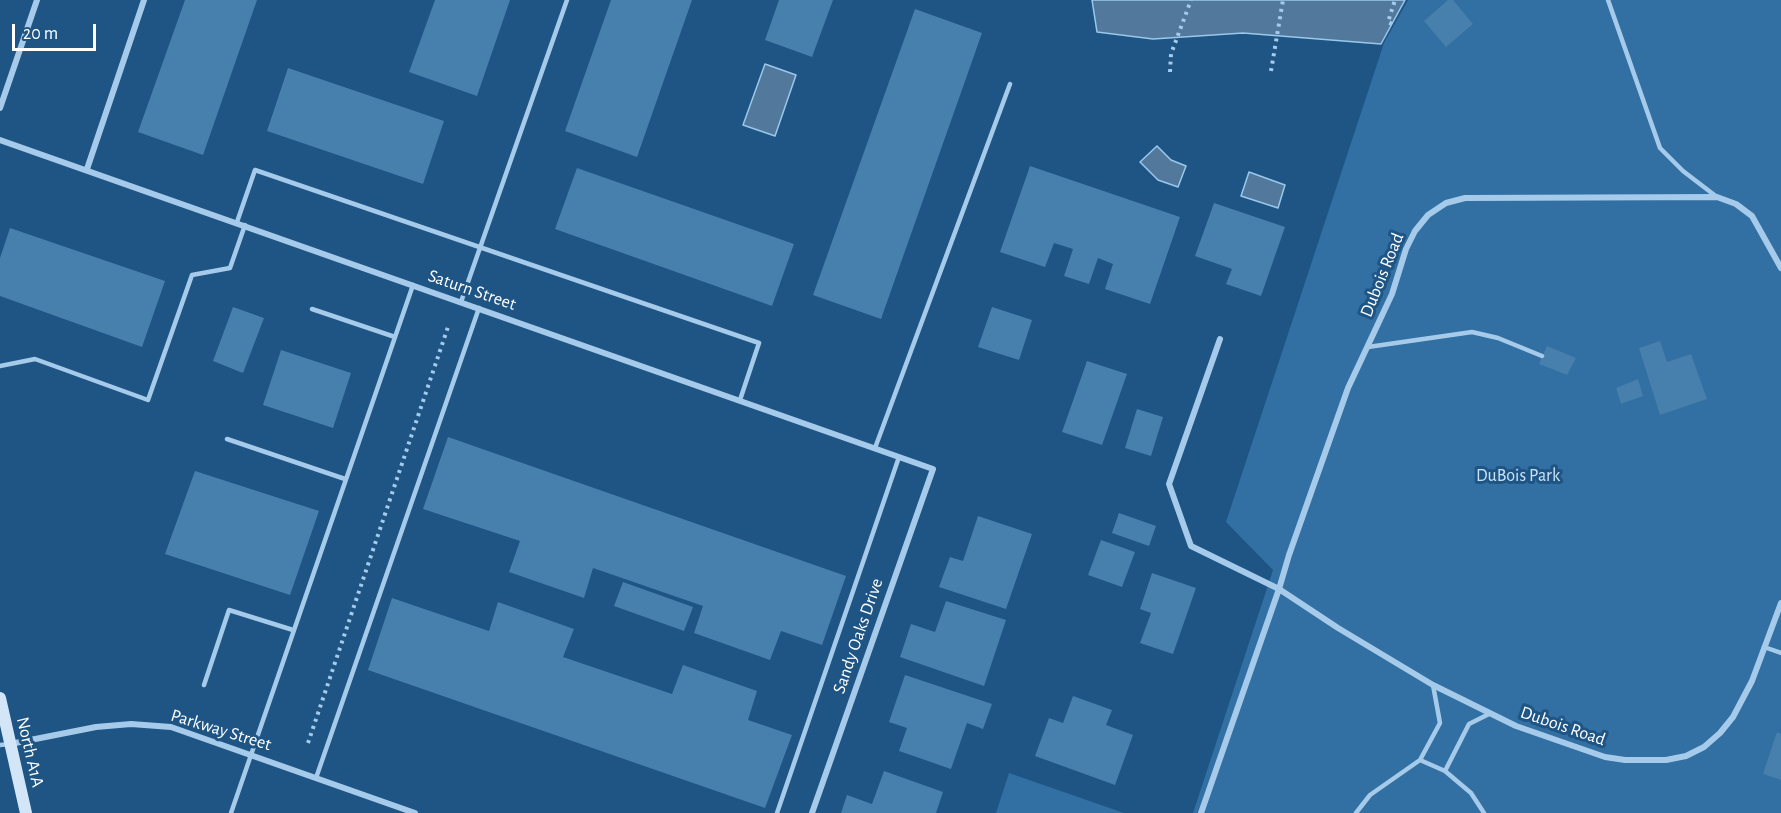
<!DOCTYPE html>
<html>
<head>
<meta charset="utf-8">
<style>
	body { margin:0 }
	#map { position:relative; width:1781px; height:813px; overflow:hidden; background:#1e5585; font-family:"Alegreya Sans",sans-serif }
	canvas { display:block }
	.scale { position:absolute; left:12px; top:24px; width:84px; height:27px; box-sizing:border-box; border:3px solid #fff; border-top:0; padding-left:8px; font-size:18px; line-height:21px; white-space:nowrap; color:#fff; -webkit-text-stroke:4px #1e5585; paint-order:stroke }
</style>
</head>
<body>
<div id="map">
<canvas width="1781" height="813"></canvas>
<div class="scale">20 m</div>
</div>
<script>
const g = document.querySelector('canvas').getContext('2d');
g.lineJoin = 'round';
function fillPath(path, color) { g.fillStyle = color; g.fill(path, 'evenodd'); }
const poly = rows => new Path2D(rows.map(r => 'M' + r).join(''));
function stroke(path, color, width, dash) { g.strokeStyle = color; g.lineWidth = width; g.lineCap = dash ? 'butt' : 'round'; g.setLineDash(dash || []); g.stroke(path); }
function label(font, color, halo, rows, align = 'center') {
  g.font = font + ' "Alegreya Sans",sans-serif'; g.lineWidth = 6; g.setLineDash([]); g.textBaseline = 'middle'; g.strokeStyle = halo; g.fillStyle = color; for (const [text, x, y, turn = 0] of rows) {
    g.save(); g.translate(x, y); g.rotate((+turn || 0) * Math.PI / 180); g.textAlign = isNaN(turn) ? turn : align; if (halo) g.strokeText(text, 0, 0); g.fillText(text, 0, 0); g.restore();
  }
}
fillPath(poly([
	[1408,0,1781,0,1781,813,1193,813,1273,570,1226,522,1384,43],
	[1009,773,1124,813,996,813]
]), '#326fa2');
const water = poly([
	[1092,0,1405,0,1381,44,1243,33,1153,39,1097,32,1092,0],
	[765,64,796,75,775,136,743,125,765,64],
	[1157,146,1171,160,1186,166,1178,187,1158,180,1140,162,1157,146],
	[1249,172,1285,185,1278,208,1241,196,1249,172]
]);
fillPath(water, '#52799b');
stroke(water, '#9ac8ec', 1.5);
fillPath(poly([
	[185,0,257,0,203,155,138,132],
	[435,0,510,0,477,96,409,72],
	[611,0,692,0,637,157,565,131],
	[779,0,833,0,812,57,765,40],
	[1448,0,1453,0,1473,24,1446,47,1424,21],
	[915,9,982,33,881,319,813,295],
	[288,68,444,121,423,184,267,131],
	[1030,166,1180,217,1150,304,1105,289,1113,264,1098,258,1089,284,1064,276,1073,249,1054,243,1045,267,1000,252],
	[577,168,794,244,772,306,555,229],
	[1214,203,1285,227,1261,296,1226,284,1232,269,1195,256],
	[10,228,165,281,142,347,0,296,0,258],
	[233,307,264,318,243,373,213,361],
	[992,307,1032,320,1019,360,978,347],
	[1660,341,1667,362,1691,354,1707,399,1660,415,1639,348],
	[1547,346,1576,358,1567,375,1539,364],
	[281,350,351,373,333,428,263,405],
	[1087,361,1127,374,1102,445,1062,432],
	[1638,379,1643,396,1621,404,1616,388],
	[1137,409,1163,417,1151,456,1125,448],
	[448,437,846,576,822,645,781,631,770,660,694,633,703,606,593,568,584,598,509,572,520,541,423,509],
	[195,471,319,511,290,595,165,554],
	[1119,513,1156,526,1149,546,1112,533],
	[978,516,1032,534,1006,609,939,587,950,557,963,561],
	[1101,540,1135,552,1122,587,1088,575],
	[1152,573,1196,588,1173,654,1140,643,1151,613,1140,609],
	[623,582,693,607,684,631,614,606],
	[392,598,489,631,498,602,574,629,563,657,672,694,683,665,757,691,748,720,792,735,765,808,368,670],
	[946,601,1006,620,984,686,900,657,911,624,935,632],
	[905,675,992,704,983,729,967,723,951,769,899,751,907,728,889,722],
	[1073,696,1112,710,1106,725,1133,735,1115,785,1035,756,1049,718,1063,723],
	[1777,732,1781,734,1781,780,1763,774],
	[884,771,943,792,936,813,841,813,847,795,872,804]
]), '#477fad');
stroke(poly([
	[1392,24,1388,22,1395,0],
	[1271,71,1283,0],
	[1170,72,1171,54,1191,0],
	[308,743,449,324]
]), '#a6cbea', 4, [3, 4.5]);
stroke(poly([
	[1608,0,1660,148,1683,171,1717,197],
	[237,222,255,170,759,343,740,400],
	[461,302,567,0],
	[312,309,395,337],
	[1368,347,1472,332,1498,338,1542,356],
	[0,366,35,359,148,400,192,275,230,268,245,225],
	[227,439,345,479],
	[875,448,1010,84],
	[1764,647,1781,653],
	[204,685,229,610,293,630],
	[0,745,10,744],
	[1420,760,1445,771],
	[316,778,479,308],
	[231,813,413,285],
	[777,813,899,457],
	[1356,813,1370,795,1420,760,1440,723,1433,685],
	[1484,813,1471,793,1445,771,1469,724,1489,714]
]), '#a6cbea', 4.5);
stroke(poly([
	[0,108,37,0],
	[0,140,933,469,812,813],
	[87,169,144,0],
	[1220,339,1169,484,1191,546,1279,589,1338,628,1433,685,1516,726,1605,757,1625,760,1666,760,1686,756,1704,747,1720,733,1733,717,1752,681,1781,603],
	[10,744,96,727,131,724,171,727,415,813],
	[1201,813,1279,589,1289,555,1348,388,1392,294,1406,249,1415,231,1428,215,1446,203,1465,198,1717,197,1736,204,1752,216,1781,268]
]), '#a6cbea', 6);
stroke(poly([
	[0,698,26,813]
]), '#d2e6f8', 12);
label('18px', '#fff', '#1e5585', [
	["Dubois Road",1382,275,-68],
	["Saturn Street",472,290,19],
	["Sandy Oaks Drive",858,636,-71],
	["Dubois Road",1563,726,19],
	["Parkway Street",221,730,17],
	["North A1A",30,752,77]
]);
label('18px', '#cbe3f7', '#1e5585', [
	["DuBois Park",1518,476]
]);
</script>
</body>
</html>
